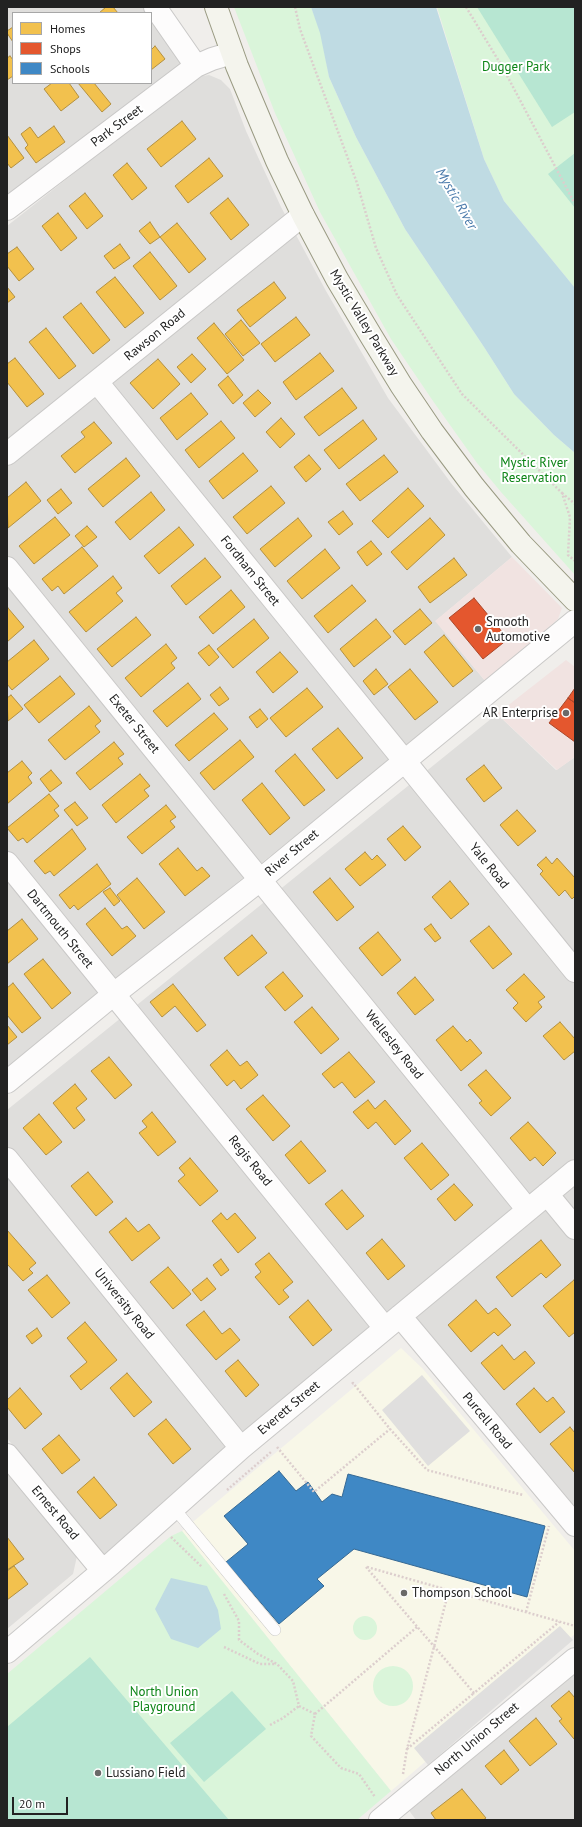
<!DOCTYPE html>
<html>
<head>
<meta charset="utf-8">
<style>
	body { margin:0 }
	#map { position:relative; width:582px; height:1827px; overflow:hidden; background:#f0eeeb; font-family:"PT Sans",sans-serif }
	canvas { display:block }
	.frame { position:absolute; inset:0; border:8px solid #222; pointer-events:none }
	.legend { position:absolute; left:12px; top:12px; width:140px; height:72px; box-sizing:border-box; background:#fff; border:1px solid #a7a7a7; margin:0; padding:5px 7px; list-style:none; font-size:12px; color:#222 }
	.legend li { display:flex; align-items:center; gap:8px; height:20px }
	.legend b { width:20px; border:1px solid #a7a7a7 }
	.scale { position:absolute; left:12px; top:1797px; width:56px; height:18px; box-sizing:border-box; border:2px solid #222; border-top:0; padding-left:5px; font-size:12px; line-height:14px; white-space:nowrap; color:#222; -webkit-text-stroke:3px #fff; paint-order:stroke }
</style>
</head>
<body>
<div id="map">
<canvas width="582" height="1827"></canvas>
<div class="frame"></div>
<ul class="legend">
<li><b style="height:11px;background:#f2c14e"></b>Homes</li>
<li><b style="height:11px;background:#e4572e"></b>Shops</li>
<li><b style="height:11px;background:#3f88c5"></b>Schools</li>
</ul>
<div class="scale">20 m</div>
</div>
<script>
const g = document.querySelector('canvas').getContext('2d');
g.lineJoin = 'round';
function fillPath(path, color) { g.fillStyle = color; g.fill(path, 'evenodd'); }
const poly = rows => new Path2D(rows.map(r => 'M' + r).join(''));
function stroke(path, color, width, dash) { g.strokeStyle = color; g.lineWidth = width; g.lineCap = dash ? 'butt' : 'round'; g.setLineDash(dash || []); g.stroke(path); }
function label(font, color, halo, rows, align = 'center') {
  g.font = font + ' "PT Sans",sans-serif'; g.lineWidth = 4; g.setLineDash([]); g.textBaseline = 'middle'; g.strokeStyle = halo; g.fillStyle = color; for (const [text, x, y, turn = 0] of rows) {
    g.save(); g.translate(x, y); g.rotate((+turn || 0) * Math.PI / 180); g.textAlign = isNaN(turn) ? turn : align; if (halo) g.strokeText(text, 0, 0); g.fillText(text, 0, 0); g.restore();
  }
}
fillPath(poly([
	[7,7,144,7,149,13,13,13,13,83,151,83,151,16,183,59,177,68,7,197],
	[209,75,221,80,230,89,246,131,281,207,326,291,388,398,451,483,512,557,436,621,486,682,7,1068,7,226,154,110,202,76],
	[497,714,556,770,575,757,575,1514,397,1304,370,1330,105,1557,46,1488,7,1438,7,1110],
	[7,1458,79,1547,73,1574,7,1629],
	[575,1673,575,1820,416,1820,405,1805]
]), '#dfdedc');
fillPath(poly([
	[512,557,562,608,558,619,486,682,435,621],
	[566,660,575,667,575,757,557,770,497,714]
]), '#f1e3e1');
fillPath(poly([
	[401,1348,423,1369,575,1551,575,1634,391,1791,182,1531]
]), '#f8f7e8');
fillPath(poly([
	[234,7,311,7,321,33,329,77,356,137,405,229,484,347,514,394,554,435,575,453,575,575,501,492,477,463,433,401,391,339,320,212,275,113],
	[437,7,575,7,575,288,504,201,484,159],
	[182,1531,391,1791,357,1820,7,1820,7,1674,171,1536],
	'353 1628a12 12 0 1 1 24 0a12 12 0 1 1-24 0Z',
	'373 1686a20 20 0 1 1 40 0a20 20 0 1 1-40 0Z'
]), '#daf5da');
fillPath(poly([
	[477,7,575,7,575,112,552,127],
	[575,153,575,208,548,174],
	[90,1657,229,1820,7,1820,7,1727],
	[232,1691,266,1729,204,1782,170,1743]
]), '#b7e6d2');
fillPath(poly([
	[422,1375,470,1431,428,1466,382,1410],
	[560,1626,573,1640,428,1765,414,1748]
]), '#e0dfde');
fillPath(poly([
	[311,7,436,7,484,159,504,201,575,288,575,453,554,435,514,394,484,347,405,229,356,137,329,77,320,33],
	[171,1578,207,1586,218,1610,221,1629,198,1648,171,1639,155,1609]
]), '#bfdbe3');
const homes = poly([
	[106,7,113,7,118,13,99,13,106,7],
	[13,27,13,42,7,33,7,31,13,27],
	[155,46,165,59,151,70,151,50,155,46],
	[10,56,13,60,13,76,7,80,7,58,10,56],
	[52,83,69,83,79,97,61,111,44,89,52,83],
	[78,83,94,83,111,104,102,112,78,83],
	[182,121,196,139,161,167,147,149,182,121],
	[54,126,65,142,36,163,25,148,28,145,21,134,30,127,38,138,54,126],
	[7,135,24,158,11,168,7,163,7,135],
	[209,158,223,176,188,203,175,186,209,158],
	[127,163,147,188,132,200,113,175,127,163],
	[85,193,103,216,87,229,69,206,85,193],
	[228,198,249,225,231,240,210,213,228,198],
	[58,213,77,238,61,251,42,226,58,213],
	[150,222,160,237,150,244,139,231,150,222],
	[177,223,206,259,189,273,160,237,177,223],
	[120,244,130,258,114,269,104,256,120,244],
	[17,247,34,269,19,281,7,266,7,254,17,247],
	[150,252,177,286,160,300,133,266,150,252],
	[115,277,144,313,125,328,96,292,115,277],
	[274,282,286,298,250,327,237,310,274,282],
	[7,287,15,297,7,303,7,287],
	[81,303,110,340,93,354,63,317,81,303],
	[296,317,310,335,275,362,261,344,296,317],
	[241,320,260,343,243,356,225,334,241,320],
	[214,323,244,360,227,374,197,338,214,323],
	[46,328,76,366,59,379,29,342,46,328],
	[320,353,334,371,296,400,283,382,320,353],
	[192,354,206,369,191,383,177,367,192,354],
	[15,358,44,394,27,407,7,382,7,364,15,358],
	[158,359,180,384,153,409,130,383,158,359],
	[228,376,243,395,233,404,218,385,228,376],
	[342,388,357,408,319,436,304,417,342,388],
	[258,390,271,403,255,417,243,403,258,390],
	[191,393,208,414,177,440,160,418,191,393],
	[281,418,295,434,280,448,266,432,281,418],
	[363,420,377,439,339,469,324,450,363,420],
	[221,421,235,438,199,468,185,450,221,421],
	[94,422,112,443,75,473,61,456,85,437,81,432,94,422],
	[243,453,258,471,223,499,209,481,243,453],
	[309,455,321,469,306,482,294,467,309,455],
	[384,455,398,472,360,501,346,484,384,455],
	[126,458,140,476,103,507,88,489,126,458],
	[26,482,41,501,8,528,7,498,26,482],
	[271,486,285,503,247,534,233,517,271,486],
	[408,488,424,506,388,538,372,521,408,488],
	[61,489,72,503,58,514,47,500,61,489],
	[151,492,165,510,130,540,115,522,151,492],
	[343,511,353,524,339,535,328,522,343,511],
	[55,517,70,535,34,564,19,546,55,517],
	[298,518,312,536,275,567,260,549,298,518],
	[430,518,445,535,407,570,391,552,430,518],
	[87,526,97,537,84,547,75,536,87,526],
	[179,527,194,545,159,574,144,556,179,527],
	[371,541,382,554,367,566,357,552,371,541],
	[82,547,98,566,64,594,58,586,52,591,42,579,82,547],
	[325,549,340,568,302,599,287,581,325,549],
	[205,558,221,577,186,605,171,586,205,558],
	[454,558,467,575,430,603,418,587,454,558],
	[113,576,122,588,116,593,123,601,86,632,69,612,113,576],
	[352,585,366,601,328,633,314,616,352,585],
	[231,590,245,607,213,634,199,617,231,590],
	[8,608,24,627,7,642,7,609,8,608],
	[420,609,432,623,405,645,393,631,420,609],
	[136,617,151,635,112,667,97,649,136,617],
	[254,619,269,638,233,668,217,649,254,619],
	[376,619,391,637,354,667,340,649,376,619],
	[444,635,473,671,453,687,424,652,444,635],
	[34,640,49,659,12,690,7,684,7,662,34,640],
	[166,644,177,658,171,663,175,668,141,697,125,678,166,644],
	[209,645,219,657,209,666,198,653,209,645],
	[280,652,298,672,273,693,256,672,280,652],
	[376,669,388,684,374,695,363,681,376,669],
	[410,669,438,702,415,720,388,687,410,669],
	[60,676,75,694,39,723,24,705,60,676],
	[188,683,201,699,167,727,153,711,188,683],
	[220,687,229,699,219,706,210,695,220,687],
	[307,688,323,707,286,737,270,718,307,688],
	[11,695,23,709,8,721,7,698,11,695],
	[89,706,101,721,95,726,100,732,65,760,48,740,89,706],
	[260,709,268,719,257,728,249,717,260,709],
	[214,713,228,729,189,761,175,745,214,713],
	[338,728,363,758,337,779,312,749,338,728],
	[240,740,254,757,214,790,200,773,240,740],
	[114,742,124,754,118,758,123,764,90,790,76,773,114,742],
	[295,754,325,790,304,806,275,771,295,754],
	[22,761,32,773,28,777,32,783,7,804,7,773,22,761],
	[484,765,502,788,484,802,466,779,484,765],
	[51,770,62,783,50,792,40,779,51,770],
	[140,774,150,786,144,790,149,796,116,823,102,805,140,774],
	[262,783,290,818,270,835,242,800,262,783],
	[49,794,59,806,54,810,59,816,27,843,23,838,18,841,7,828,49,794],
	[75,802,88,818,77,826,64,810,75,802],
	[166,805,176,817,170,821,175,827,142,854,127,837,166,805],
	[517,810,536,831,518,846,500,825,517,810],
	[403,826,421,847,405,861,387,839,403,826],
	[72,829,86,849,54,876,50,871,45,874,34,861,72,829],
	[178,848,197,871,202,867,210,876,185,896,159,864,178,848],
	[365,852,372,860,377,855,386,865,360,886,345,869,365,852],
	[546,857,552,864,557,858,575,878,575,896,572,899,565,890,559,896,540,874,543,871,537,865,546,857],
	[97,864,111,884,78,910,74,905,70,909,59,895,97,864],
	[137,878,165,912,144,929,117,895,137,878],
	[330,878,354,907,337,921,313,892,330,878],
	[450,881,469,904,451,919,432,897,450,881],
	[110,888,120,901,114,906,103,892,110,888],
	[105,908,122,929,127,926,136,936,112,956,86,924,105,908],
	[22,919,38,939,7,964,7,931,22,919],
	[431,924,441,938,435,942,424,929,431,924],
	[489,926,512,954,493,969,470,941,489,926],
	[378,932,401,960,382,976,359,948,378,932],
	[252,935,267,953,238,976,224,958,252,935],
	[43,959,71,993,52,1009,24,974,43,959],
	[283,972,303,996,285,1011,265,987,283,972],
	[524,974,545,997,538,1002,542,1007,526,1022,513,1008,518,1003,506,990,524,974],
	[415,977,434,1000,415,1015,397,993,415,977],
	[13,983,41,1018,22,1033,7,1015,7,988,13,983],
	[173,984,206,1025,197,1032,175,1006,162,1017,150,1002,173,984],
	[312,1007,339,1039,321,1054,294,1022,312,1007],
	[560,1022,575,1039,575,1051,564,1060,543,1036,560,1022],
	[7,1025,17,1037,7,1045,7,1025],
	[453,1026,467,1042,470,1039,482,1053,461,1071,436,1040,453,1026],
	[227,1050,240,1066,247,1061,258,1075,241,1089,234,1080,227,1086,210,1065,227,1050],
	[349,1052,375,1082,355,1098,342,1082,334,1088,322,1074,349,1052],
	[109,1057,132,1085,115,1099,91,1071,109,1057],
	[486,1070,511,1098,491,1116,479,1103,482,1101,468,1085,486,1070],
	[75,1084,87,1099,76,1108,85,1120,74,1129,53,1103,75,1084],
	[263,1095,290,1126,273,1141,246,1109,263,1095],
	[368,1100,375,1109,385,1100,411,1131,395,1145,376,1122,368,1129,353,1112,368,1100],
	[152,1112,176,1142,158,1156,139,1133,147,1127,142,1121,152,1112],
	[39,1114,62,1142,46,1155,23,1128,39,1114],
	[528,1122,556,1153,543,1166,535,1157,530,1161,510,1138,528,1122],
	[301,1141,326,1171,309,1184,285,1155,301,1141],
	[422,1143,449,1175,431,1190,404,1158,422,1143],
	[190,1158,218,1191,200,1206,178,1181,185,1175,179,1168,190,1158],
	[88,1172,113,1202,96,1216,71,1186,88,1172],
	[454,1184,473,1205,455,1221,437,1199,454,1184],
	[342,1190,364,1216,347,1230,325,1204,342,1190],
	[221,1213,227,1220,235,1213,256,1238,238,1253,212,1221,221,1213],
	[126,1218,138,1232,149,1224,160,1238,132,1261,109,1232,126,1218],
	[7,1230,36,1263,29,1269,33,1273,23,1281,7,1264,7,1230],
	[382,1239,405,1266,388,1280,366,1253,382,1239],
	[541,1240,561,1265,546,1278,541,1273,512,1297,496,1277,541,1240],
	[269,1253,293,1282,283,1290,289,1297,279,1305,255,1277,261,1272,255,1264,269,1253],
	[221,1259,229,1270,221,1276,213,1265,221,1259],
	[168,1267,191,1294,173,1309,150,1282,168,1267],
	[47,1275,70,1303,52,1318,28,1290,47,1275],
	[207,1278,216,1289,201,1301,192,1290,207,1278],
	[574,1280,575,1282,575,1332,569,1337,543,1306,574,1280],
	[308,1300,332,1330,313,1346,289,1317,308,1300],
	[476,1300,488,1314,496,1308,511,1325,498,1336,494,1332,471,1352,448,1325,476,1300],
	[204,1311,222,1334,230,1328,240,1340,216,1360,186,1325,204,1311],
	[85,1322,117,1360,81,1390,70,1376,87,1362,67,1338,85,1322],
	[37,1328,42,1336,32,1344,26,1336,37,1328],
	[502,1345,514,1360,525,1351,535,1363,504,1390,481,1363,502,1345],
	[238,1360,259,1385,246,1397,225,1371,238,1360],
	[127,1373,152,1402,134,1417,110,1388,127,1373],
	[20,1388,42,1414,25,1429,7,1407,7,1400,20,1388],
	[534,1388,547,1402,553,1397,565,1412,540,1433,516,1404,534,1388],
	[166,1419,191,1449,173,1464,148,1434,166,1419],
	[570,1427,575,1433,575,1473,550,1444,570,1427],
	[59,1435,80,1460,62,1474,42,1449,59,1435],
	[94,1477,117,1505,100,1519,77,1492,94,1477],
	[7,1537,24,1559,7,1570,7,1537],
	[14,1566,28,1584,7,1600,7,1571,14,1566],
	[569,1691,575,1698,575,1738,574,1739,559,1721,562,1719,551,1706,569,1691],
	[536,1718,557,1744,530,1766,509,1741,536,1718],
	[504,1750,519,1770,501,1785,485,1766,504,1750],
	[462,1789,486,1818,483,1820,436,1820,431,1813,462,1789]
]);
fillPath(homes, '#f2c14e');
stroke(homes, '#b49141', 1);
const shops = poly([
	[474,598,508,639,483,659,449,618,474,598],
	[575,688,575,703,568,698,575,688],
	[568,698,575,703,575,742,549,723,568,698]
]);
fillPath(shops, '#e4572e');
stroke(shops, '#aa472a', 1);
const schools = poly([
	[279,1471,296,1491,308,1482,322,1502,332,1494,342,1497,348,1474,545,1526,527,1597,354,1549,317,1579,324,1586,279,1624,226,1562,248,1544,224,1516,279,1471]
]);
fillPath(schools, '#3f88c5');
stroke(schools, '#366994', 1);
const service = poly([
	[174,1508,275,1630]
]);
const minor = poly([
	[155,7,196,66],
	[7,209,196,66,212,59,232,53],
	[97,382,575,971],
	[7,454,303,215],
	[7,568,528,1210],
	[7,863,385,1328],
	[7,1159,241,1448],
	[547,1194,575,1228],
	[400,1316,575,1525],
	[7,1455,103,1571],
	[7,1652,111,1564,241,1448,575,1171],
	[380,1820,575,1659]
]);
const tertiary = poly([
	[7,1082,114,994,260,880,575,621]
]);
const secondary = poly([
	[216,7,237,66,277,161,303,215,337,279,371,336,401,385,432,431,474,487,521,544,575,600]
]);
stroke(service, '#c9c8c7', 12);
stroke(minor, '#c9c8c7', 24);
stroke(tertiary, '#c9c8c7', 24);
stroke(secondary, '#999a82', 24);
stroke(poly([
	[295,7,300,29,357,183,376,248,397,295,462,394,562,493,570,517,568,555,575,561],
	[466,7,503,68,575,204],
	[562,493,575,504],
	[352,1384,353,1383,390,1429,427,1470,523,1495],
	[277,1447,314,1492,390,1429],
	[227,1490,271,1452],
	[171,1537,202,1567],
	[366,1567,474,1693,559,1622],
	[367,1567,575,1626],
	[224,1594,239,1621,239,1640,258,1654,277,1664,293,1681,299,1706,315,1714,311,1736,341,1768,359,1774,375,1797],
	[526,1612,549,1526],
	[224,1647,260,1664,276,1664],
	[315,1714,417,1627],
	[270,1725,283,1718,299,1706],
	[407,1749,474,1693],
	[403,1774,407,1749,449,1590]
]), '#dccecd', 2.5, [2, 2]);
stroke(service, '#fdfcfc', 11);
stroke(minor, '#fdfcfc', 22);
stroke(tertiary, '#fdfcfc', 22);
stroke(secondary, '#f4f4ed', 22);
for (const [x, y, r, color] of [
	[478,629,4,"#6a6968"],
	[566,713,4,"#6a6968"],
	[404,1593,4,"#6a6968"],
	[98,1773,4,"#6a6968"]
]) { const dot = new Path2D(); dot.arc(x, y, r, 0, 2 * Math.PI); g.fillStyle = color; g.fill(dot); stroke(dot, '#fff', 1.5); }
label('13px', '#0c8416', '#fff', [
	["Dugger Park",516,67],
	["Mystic River",534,463],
	["Reservation",534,478],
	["North Union",164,1692],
	["Playground",164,1707]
]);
label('13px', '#222', '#fff', [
	["Park Street",117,126,-37],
	["Mystic Valley Parkway",364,323,59],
	["Rawson Road",155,335,-39],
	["Fordham Street",250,571,51],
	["Exeter Street",134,724,51],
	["River Street",292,853,-40],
	["Yale Road",489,866,51],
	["Dartmouth Street",60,929,51],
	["Wellesley Road",394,1045,51],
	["Regis Road",250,1161,51],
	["University Road",124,1304,51],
	["Everett Street",289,1408,-40],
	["Purcell Road",487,1421,50],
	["Ernest Road",55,1513,50],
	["North Union Street",477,1739,-40]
]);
label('13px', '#222', '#fff', [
	["Smooth",486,622],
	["Automotive",486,637],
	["AR Enterprise",558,713,"right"],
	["Thompson School",412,1593],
	["Lussiano Field",106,1773]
], 'left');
label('italic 14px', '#4a7aab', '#fff', [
	["Mystic River",456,199,60]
]);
</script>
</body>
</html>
